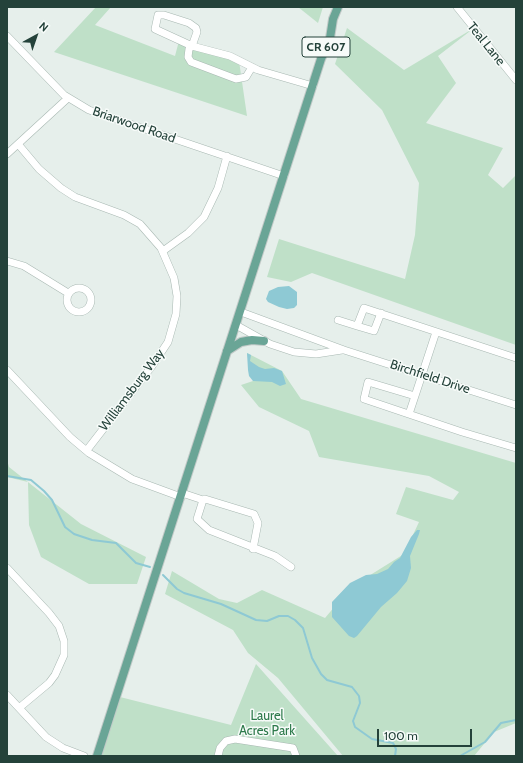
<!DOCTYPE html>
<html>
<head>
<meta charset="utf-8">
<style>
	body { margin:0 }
	#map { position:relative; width:523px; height:763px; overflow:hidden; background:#e6efeb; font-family:Cabin,sans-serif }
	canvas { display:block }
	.frame { position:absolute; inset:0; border:8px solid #24423a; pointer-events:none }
	.north { position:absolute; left:16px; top:16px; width:40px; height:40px; -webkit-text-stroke:3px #f7fbf9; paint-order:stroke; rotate:40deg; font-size:11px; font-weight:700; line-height:16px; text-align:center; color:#24423a }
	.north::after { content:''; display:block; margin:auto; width:14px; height:18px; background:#24423a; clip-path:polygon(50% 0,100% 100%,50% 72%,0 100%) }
	.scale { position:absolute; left:377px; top:729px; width:95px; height:18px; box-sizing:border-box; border:2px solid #24423a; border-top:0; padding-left:5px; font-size:12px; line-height:14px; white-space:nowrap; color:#24423a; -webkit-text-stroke:3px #f7fbf9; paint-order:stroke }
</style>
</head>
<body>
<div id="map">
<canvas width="523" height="763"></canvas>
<div class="frame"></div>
<div class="north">N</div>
<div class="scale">100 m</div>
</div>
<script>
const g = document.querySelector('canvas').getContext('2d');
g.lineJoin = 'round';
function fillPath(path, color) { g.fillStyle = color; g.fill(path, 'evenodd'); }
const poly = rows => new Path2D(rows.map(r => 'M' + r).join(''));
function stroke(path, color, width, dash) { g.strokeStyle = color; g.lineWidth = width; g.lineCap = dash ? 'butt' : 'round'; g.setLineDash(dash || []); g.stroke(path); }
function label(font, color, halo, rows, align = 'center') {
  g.font = font + ' Cabin,sans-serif'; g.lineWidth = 3; g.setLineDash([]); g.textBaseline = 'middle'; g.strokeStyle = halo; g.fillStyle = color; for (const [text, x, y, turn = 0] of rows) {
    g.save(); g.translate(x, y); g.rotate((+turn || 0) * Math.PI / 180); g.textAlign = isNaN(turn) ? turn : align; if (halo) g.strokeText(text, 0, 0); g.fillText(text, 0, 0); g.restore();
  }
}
fillPath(poly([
	[96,7,111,7,95,25,175,56,180,37,239,61,247,116,54,52],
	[298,7,323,7,318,23],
	[347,28,404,70,474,28,438,56,456,83,426,123,503,148,488,175,503,188,516,175,516,345,312,273,291,282,267,277,279,239,405,279,415,235,419,183,382,110,335,64],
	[247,353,282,371,301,399,516,463,516,723,494,732,474,756,343,756,278,678,248,653,233,630,165,594,172,571,219,599,237,603,262,590,325,618,351,587,404,554,419,522,396,514,406,487,453,500,459,492,429,476,319,457,309,431,259,407,241,385,253,381],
	[7,460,9,467,81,524,146,557,137,584,89,584,41,557,29,525,28,482,7,477],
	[256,664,338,756,97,756,116,696,231,725]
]), '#bfe0c8');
fillPath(poly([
	[289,286,297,292,297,305,294,308,287,309,279,307,268,302,266,299,269,291,278,287],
	[247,353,251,355,250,361,259,367,265,369,274,368,282,371,286,384,280,386,272,382,253,381,249,376,248,370],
	[417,530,420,530,419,534,410,556,411,568,407,581,397,593,381,607,357,636,354,638,349,636,332,617,332,602,350,583,366,575,377,574,388,569,394,562,400,558,411,537]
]), '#8ec9d4');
stroke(poly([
	[7,476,31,480,44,491,52,500,65,527,74,534,92,540,116,543,136,563,150,567],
	[163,575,177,589,184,593,221,604,256,620,267,621,279,616,288,616,295,620,303,628,312,658,321,674,327,680,352,687,359,696,360,703,353,721,355,727,372,739,393,743,396,749,395,756],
	[460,756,485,742,501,723,516,720]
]), '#8ec9d4', 2);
const minor = poly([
	[457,7,516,80],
	[158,15,164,15,189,23,196,28,197,32,192,46,155,29,158,15],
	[7,36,64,95,89,110,284,176],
	[252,67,246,77,236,79,191,62,188,57,189,49,192,46,230,56,258,70,313,86],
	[18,144,39,169,61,188,75,197,124,215,140,224,161,248,174,278,177,296,176,314,168,342,152,366,87,450],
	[7,154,68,98],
	[163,251,188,233,204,217,218,188,227,156],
	[7,261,24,266,68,293],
	'67 300a12 12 0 1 1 24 0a12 12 0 1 1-24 0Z',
	[241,312,344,350,516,405],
	[338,320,357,326,364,308,516,358],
	[236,325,270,344,294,352,316,354,342,350],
	[357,326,374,331,381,313],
	[436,332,415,396,368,382,364,399,462,432,516,448],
	[7,370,70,437,89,453,132,479,181,497],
	[409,414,415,396],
	[182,493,203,500,205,499,254,514,258,523,253,549],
	[203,500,197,519,209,530,275,556,291,567],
	[7,568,49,613,59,626,64,641,64,655,55,675,49,683,19,708],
	[7,695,46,737,63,748,84,756],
	[218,756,220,748,226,741,235,739,293,748,296,756]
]);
const major = poly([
	[227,351,241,342,252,340,264,341],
	[97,756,321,59,330,38,333,19,338,7]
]);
stroke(minor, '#a8b8b2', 8);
stroke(major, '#c2cac8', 10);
stroke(minor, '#fff', 7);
stroke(major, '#6aa596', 8);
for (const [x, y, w] of [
	[326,47,48]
]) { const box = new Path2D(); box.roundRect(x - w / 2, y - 10, w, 20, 3); g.fillStyle = '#f7fbf9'; g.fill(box); stroke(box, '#24423a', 1); }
label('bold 12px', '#24423a', null, [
	["CR 607",326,47]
]);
label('13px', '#24423a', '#f7fbf9', [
	["Teal Lane",486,44,51],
	["Briarwood Road",134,125,19],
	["Birchfield Drive",430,377,18],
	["Williamsburg Way",132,390,-53]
]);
label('13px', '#2d7a4b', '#f7fbf9', [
	["Laurel",267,716],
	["Acres Park",267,731]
]);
</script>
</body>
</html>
